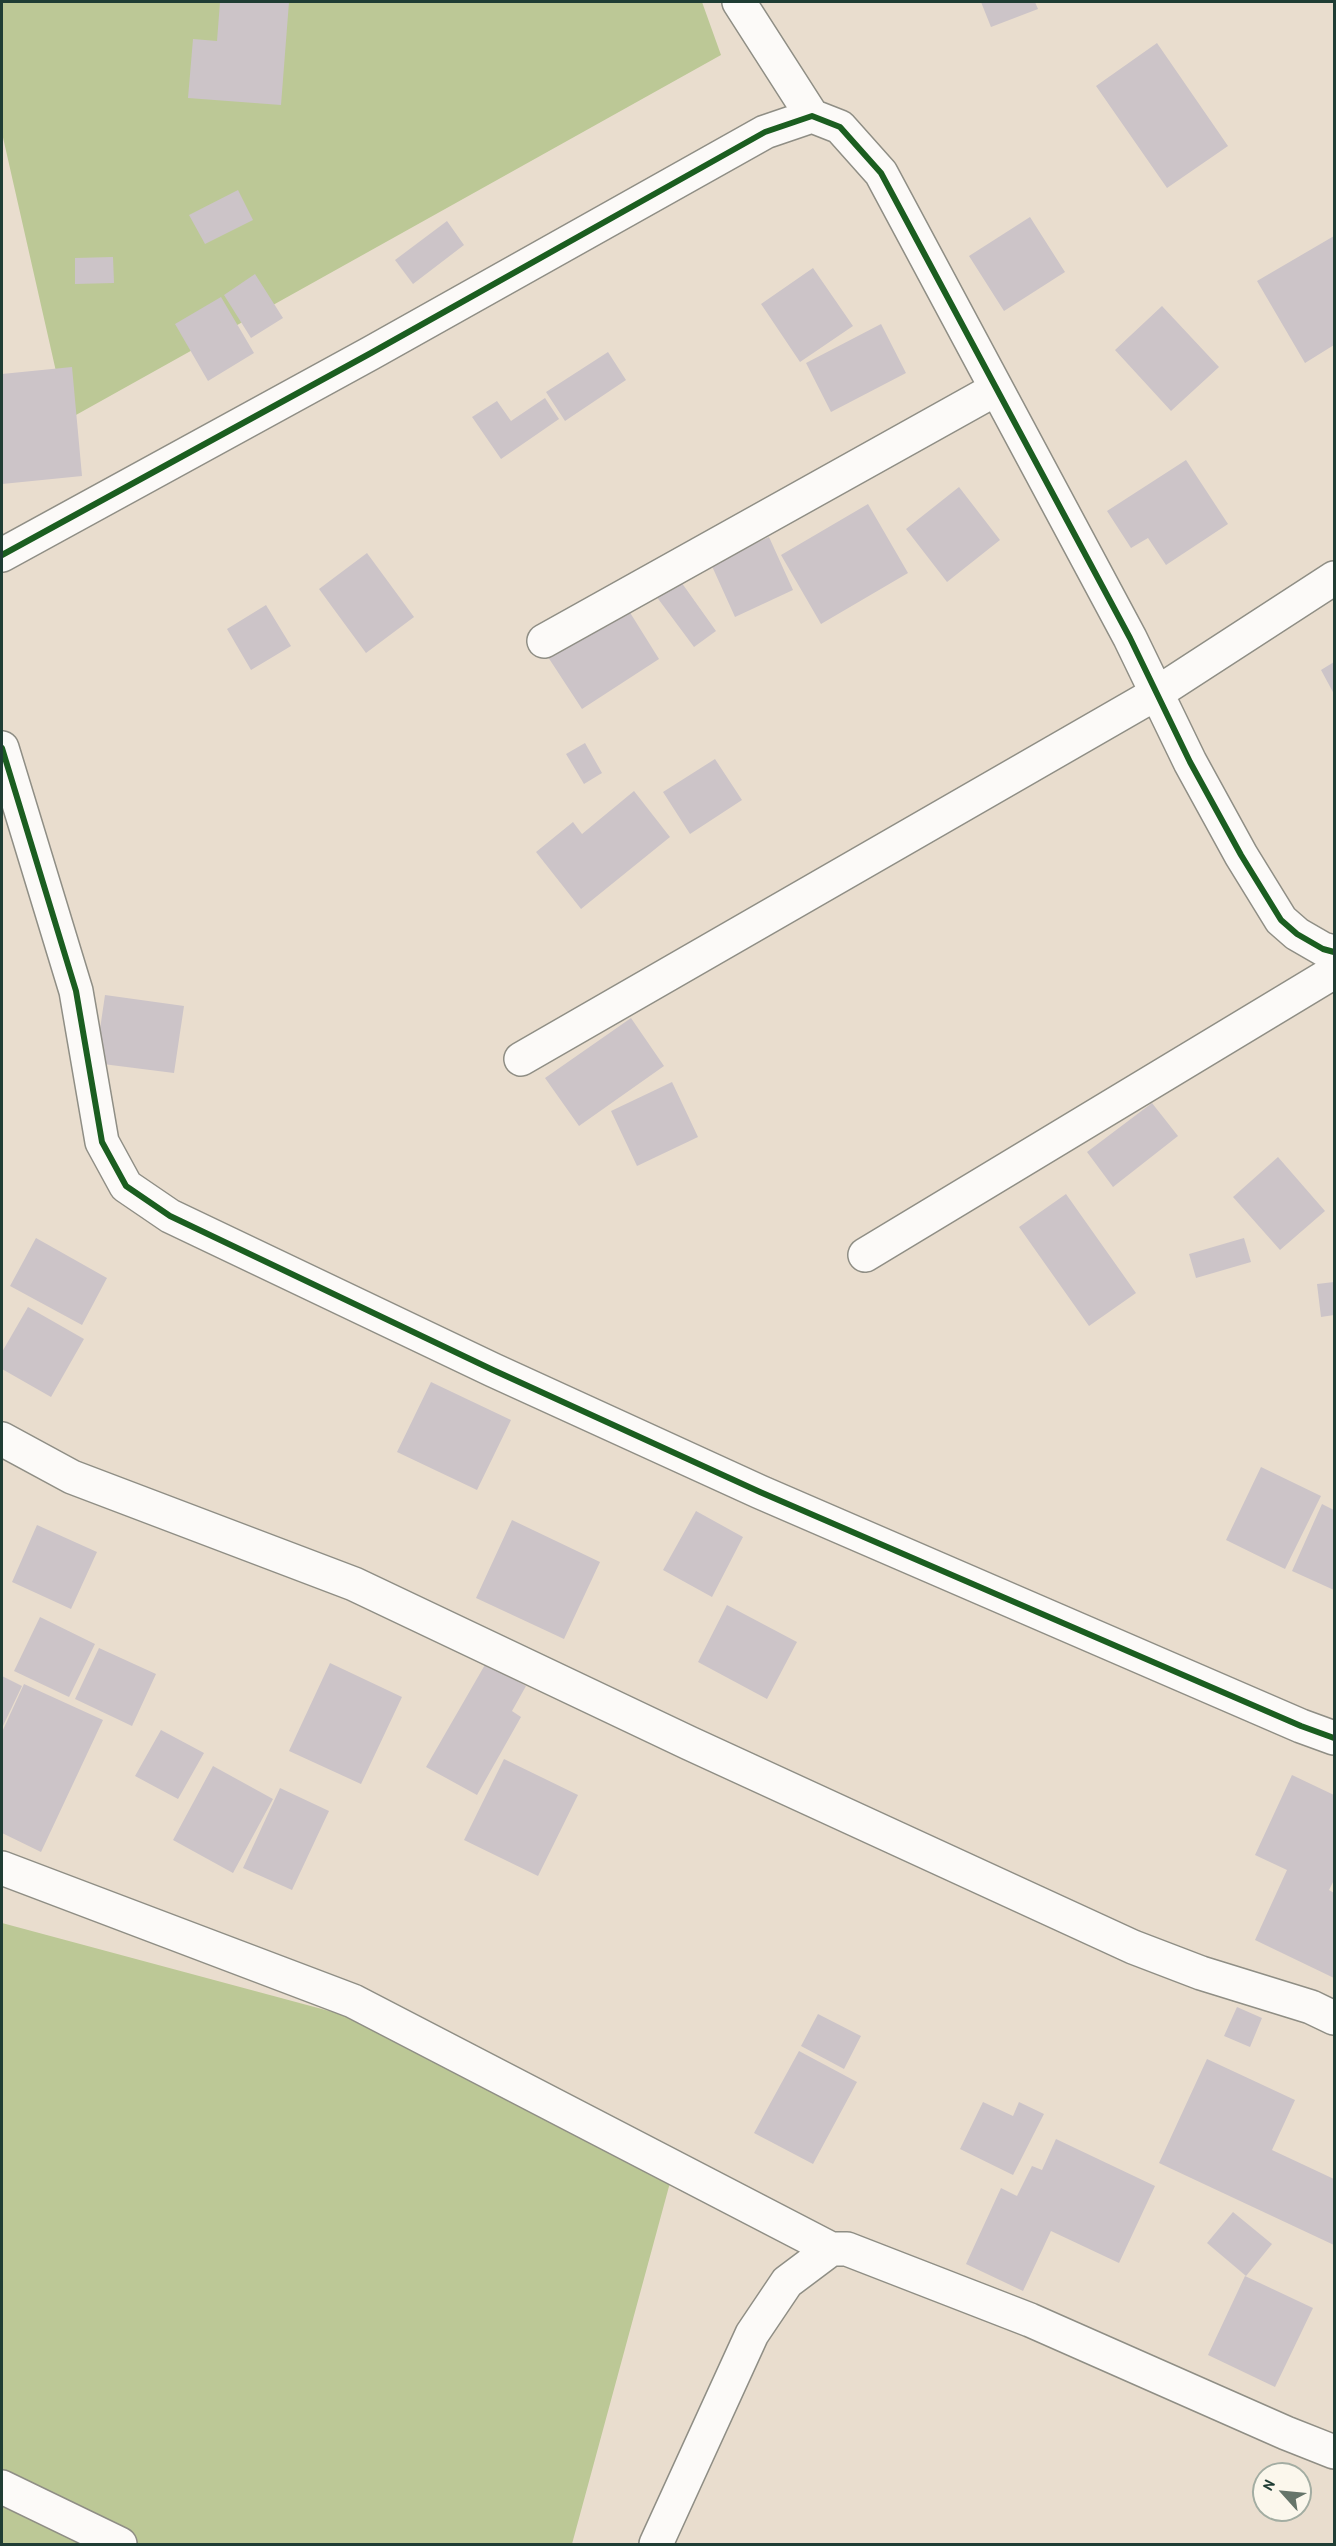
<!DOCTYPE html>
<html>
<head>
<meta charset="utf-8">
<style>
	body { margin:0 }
	#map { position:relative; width:1336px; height:2546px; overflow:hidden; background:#e9ddce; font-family:"Patrick Hand",sans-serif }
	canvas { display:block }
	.frame { position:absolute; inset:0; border:3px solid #1f3d34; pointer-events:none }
	.north { position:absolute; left:1252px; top:2462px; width:60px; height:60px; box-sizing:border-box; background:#fbf7ec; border:2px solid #a3ada2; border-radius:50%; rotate:297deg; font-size:16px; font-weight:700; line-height:24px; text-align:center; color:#1f3d34 }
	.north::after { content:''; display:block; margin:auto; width:21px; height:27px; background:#66756a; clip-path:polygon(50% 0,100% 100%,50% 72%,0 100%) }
</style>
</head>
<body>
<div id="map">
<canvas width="1336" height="2546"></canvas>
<div class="frame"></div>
<div class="north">N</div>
</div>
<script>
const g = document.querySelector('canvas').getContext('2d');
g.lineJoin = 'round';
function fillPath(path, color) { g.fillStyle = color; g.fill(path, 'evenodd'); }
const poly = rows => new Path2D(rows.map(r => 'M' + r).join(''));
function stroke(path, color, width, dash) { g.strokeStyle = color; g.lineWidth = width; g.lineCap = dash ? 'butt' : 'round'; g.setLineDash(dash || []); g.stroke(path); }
fillPath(poly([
	[2,2,702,2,721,55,67,420,2,133],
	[2,1923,400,2030,671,2179,572,2544,2,2544]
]), '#bcc896');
fillPath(poly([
	[220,2,289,2,281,105,188,98,193,39,217,41],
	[981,2,1035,2,1038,9,991,27],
	[1157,43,1228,146,1167,188,1096,86],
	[238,190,253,220,205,244,189,215],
	[1030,217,1065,272,1004,311,969,256],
	[447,221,464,245,413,284,395,260],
	[1334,236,1334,345,1305,363,1257,281],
	[113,257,114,283,75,284,75,258],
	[813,268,853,326,800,362,761,304],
	[255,274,283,318,251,338,224,295],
	[221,297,254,353,208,381,175,324],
	[1162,306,1219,367,1171,411,1115,350],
	[881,324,906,373,831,412,806,363],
	[608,352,626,380,565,421,546,392],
	[72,367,82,476,2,484,2,374],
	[545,398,559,419,501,459,472,417,497,401,511,421],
	[1186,460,1228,524,1166,565,1148,538,1131,548,1107,511],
	[959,487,1000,540,947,582,906,529],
	[868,504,908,573,821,624,781,555],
	[769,537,793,590,735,617,711,564],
	[367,553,414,617,366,653,319,589],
	[679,579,716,631,694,647,656,596],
	[624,603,659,659,582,709,546,654],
	[266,605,291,646,251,670,227,629],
	[1334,662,1334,694,1321,670],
	[585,743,602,773,584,784,566,754],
	[715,759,742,800,690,834,663,792],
	[634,791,670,837,581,909,536,852,573,822,582,834],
	[105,995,184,1006,174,1073,95,1063],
	[631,1018,664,1066,579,1126,545,1078],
	[672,1082,698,1137,637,1166,611,1111],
	[1152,1103,1178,1136,1113,1187,1087,1152],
	[1278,1157,1325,1211,1280,1250,1233,1197],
	[1066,1194,1136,1293,1089,1326,1019,1227],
	[36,1238,107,1278,82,1325,10,1286],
	[1244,1238,1251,1262,1196,1278,1189,1254],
	[1334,1282,1334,1315,1321,1317,1317,1284],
	[28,1307,84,1339,51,1397,2,1369,2,1352],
	[431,1382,511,1420,477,1490,397,1452],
	[1261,1467,1321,1496,1285,1569,1226,1540],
	[1322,1504,1334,1510,1334,1590,1292,1571],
	[696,1511,743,1537,712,1597,663,1570],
	[512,1520,600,1562,564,1639,476,1598],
	[37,1525,97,1552,71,1609,12,1582],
	[727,1605,797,1642,767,1699,698,1662],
	[40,1617,95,1644,69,1697,14,1671],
	[99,1648,156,1674,132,1726,75,1699],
	[330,1663,402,1697,361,1784,289,1751],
	[486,1663,526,1686,512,1711,521,1717,477,1795,426,1767],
	[2,1676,22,1686,2,1728],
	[24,1684,103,1720,41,1852,2,1833,2,1732],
	[161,1730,204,1753,178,1799,135,1776],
	[504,1759,578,1795,538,1876,464,1840],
	[213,1766,273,1799,233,1873,173,1840],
	[1292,1775,1334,1795,1334,1880,1329,1890,1334,1893,1334,1978,1255,1940,1287,1870,1255,1855],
	[280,1788,329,1811,292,1890,243,1868],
	[1237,2007,1262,2018,1250,2047,1224,2036],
	[818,2014,861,2036,844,2069,801,2046],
	[799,2051,857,2082,813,2164,754,2133],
	[1207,2059,1295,2100,1272,2150,1334,2179,1334,2245,1159,2163],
	[983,2102,1013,2116,1019,2102,1044,2114,1013,2175,960,2149],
	[1056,2139,1155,2186,1119,2263,1051,2231,1023,2291,966,2264,1001,2188,1017,2196,1032,2166,1042,2170],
	[1233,2212,1272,2244,1246,2276,1207,2243],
	[1245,2276,1313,2308,1275,2387,1208,2355]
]), '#ccc4c8');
const minor = poly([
	[739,2,812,116],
	[2,555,371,353,765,132,812,116,840,127,881,173,1130,638,1190,762,1241,855,1281,920,1297,934,1323,949,1334,952],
	[544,641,996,389],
	[2,748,76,991,102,1142,126,1186,170,1216,493,1370,760,1492,1301,1726,1334,1738],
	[521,1059,1157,693,1334,578],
	[865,1255,1334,972],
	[2,1439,72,1477,354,1584,689,1743,1133,1947,1201,1973,1311,2007,1334,2018],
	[2,1868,353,2001,831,2249,847,2249,1030,2320,1286,2433,1334,2452],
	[2,2487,120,2544],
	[656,2544,752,2334,787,2282,831,2249]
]);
stroke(minor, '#8f8e85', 36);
stroke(minor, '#fcfaf8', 33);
stroke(poly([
	[2,555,371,353,765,132,812,116,840,127,881,173,1130,638,1190,762,1241,855,1281,920,1297,934,1323,949,1334,952],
	[2,748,76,991,102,1142,126,1186,170,1216,493,1370,760,1492,1301,1726,1334,1738]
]), '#1b5e20', 6);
</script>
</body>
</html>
